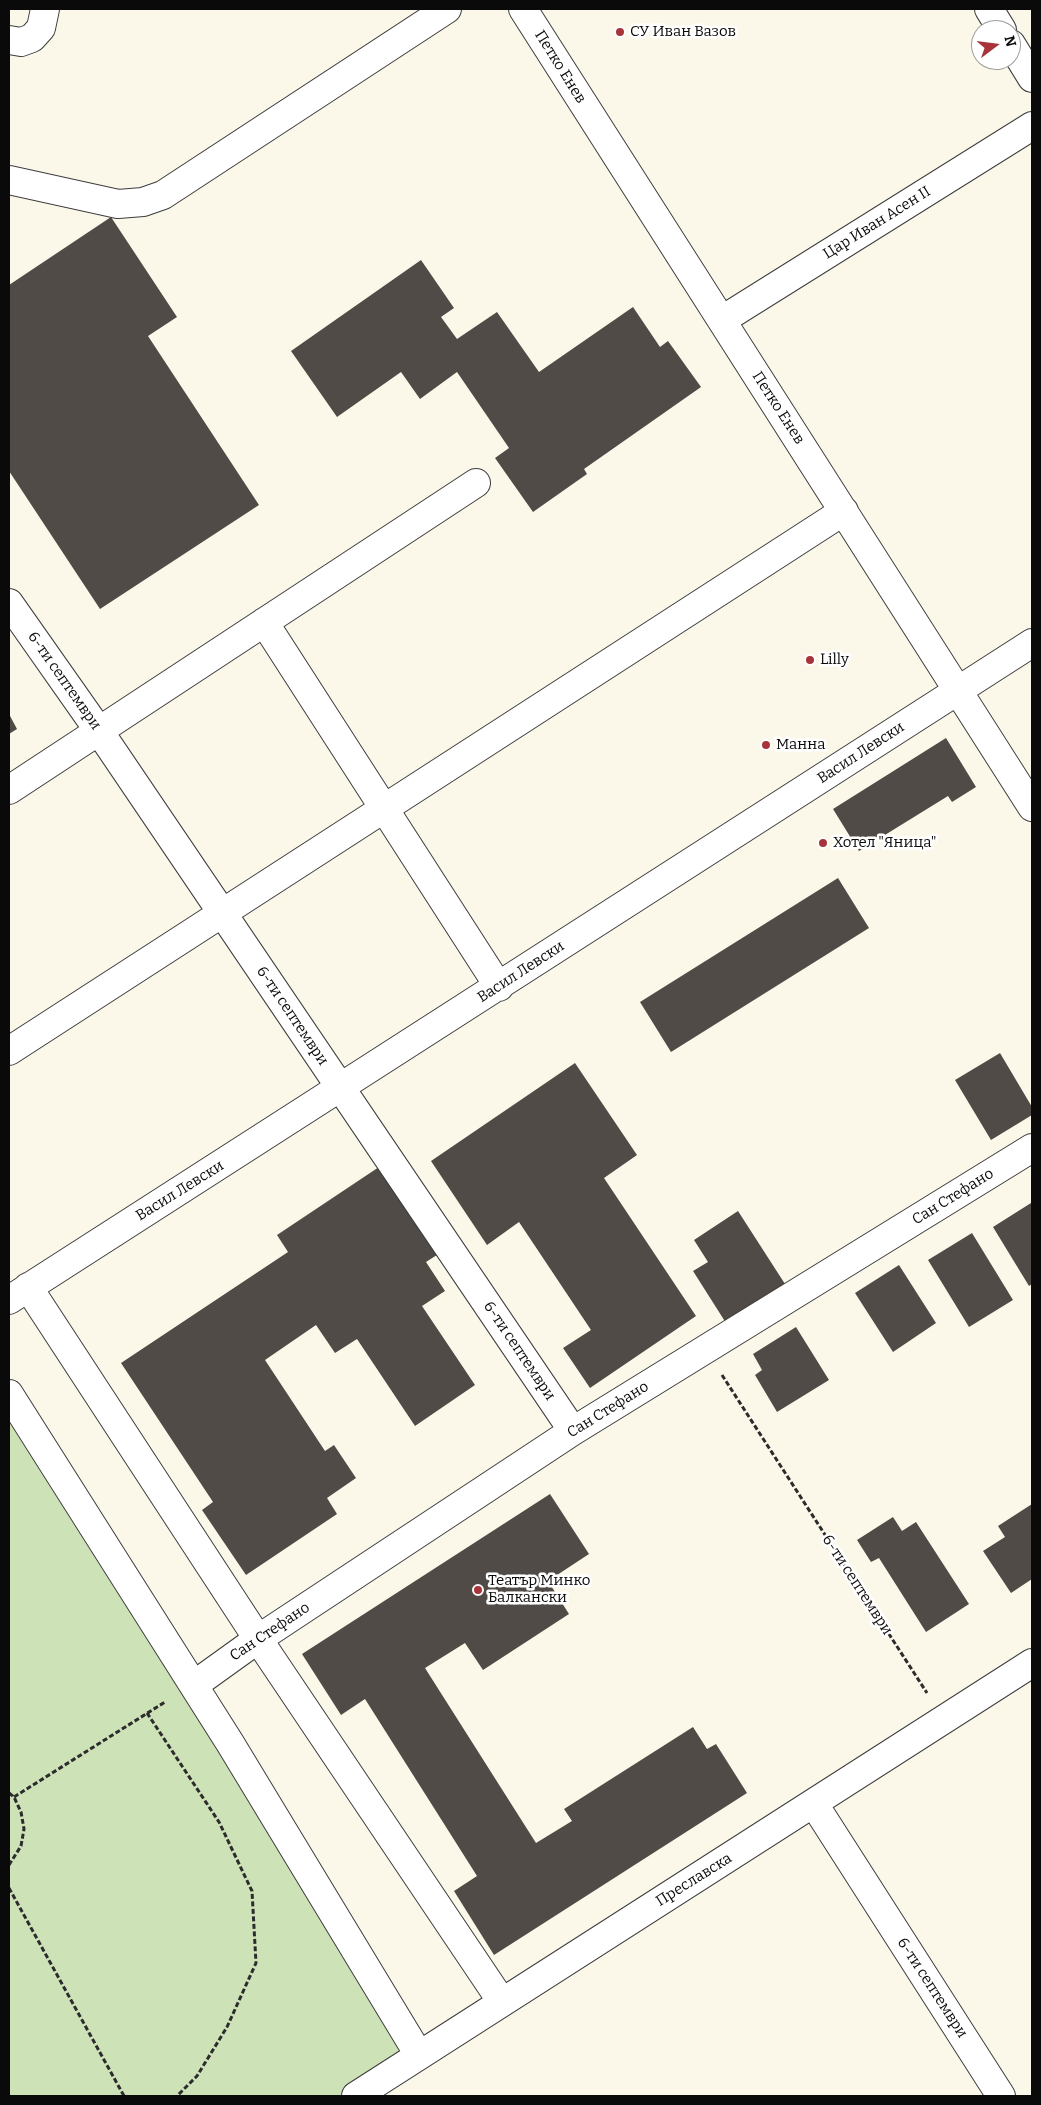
<!DOCTYPE html>
<html>
<head>
<meta charset="utf-8">
<style>
	body { margin:0 }
	#map { position:relative; width:1041px; height:2105px; overflow:hidden; background:#fcf8e9; font-family:Bitter,serif }
	canvas { display:block }
	.frame { position:absolute; inset:0; border:10px solid #0a0a0a; pointer-events:none }
	.north { position:absolute; left:971px; top:20px; width:50px; height:50px; box-sizing:border-box; background:#fff; border:1px solid #9d9d9d; border-radius:50%; rotate:75deg; font-size:14px; font-weight:700; line-height:20px; text-align:center; color:#0a0a0a }
	.north::after { content:''; display:block; margin:auto; width:18px; height:22px; background:#a7343a; clip-path:polygon(50% 0,100% 100%,50% 72%,0 100%) }
</style>
</head>
<body>
<div id="map">
<canvas width="1041" height="2105"></canvas>
<div class="frame"></div>
<div class="north">N</div>
</div>
<script>
const g = document.querySelector('canvas').getContext('2d');
g.lineJoin = 'round';
function fillPath(path, color) { g.fillStyle = color; g.fill(path, 'evenodd'); }
const poly = rows => new Path2D(rows.map(r => 'M' + r).join(''));
function stroke(path, color, width, dash) { g.strokeStyle = color; g.lineWidth = width; g.lineCap = dash ? 'butt' : 'round'; g.setLineDash(dash || []); g.stroke(path); }
function label(font, color, halo, rows, align = 'center') {
  g.font = font + ' Bitter,serif'; g.lineWidth = 5; g.setLineDash([]); g.textBaseline = 'middle'; g.strokeStyle = halo; g.fillStyle = color; for (const [text, x, y, turn = 0] of rows) {
    g.save(); g.translate(x, y); g.rotate((+turn || 0) * Math.PI / 180); g.textAlign = isNaN(turn) ? turn : align; if (halo) g.strokeText(text, 0, 0); g.fillText(text, 0, 0); g.restore();
  }
}
fillPath(poly([
	[9,1394,419,2055,356,2096,9,2096]
]), '#cee2b8');
fillPath(poly([
	[111,217,177,317,148,336,259,505,100,609,9,471,9,285],
	[421,260,454,308,441,317,457,339,497,312,539,372,633,307,660,347,668,341,701,387,584,469,587,474,533,512,495,458,509,448,457,372,420,399,401,372,337,417,291,351],
	[9,714,17,729,9,734],
	[946,738,976,787,952,802,948,796,859,851,833,809],
	[838,878,869,928,671,1052,640,1002],
	[1000,1053,1032,1107,1032,1115,991,1140,955,1080],
	[575,1063,637,1155,604,1178,696,1316,590,1388,563,1348,591,1330,519,1222,487,1245,431,1161],
	[382,1165,440,1253,426,1262,445,1291,422,1306,475,1385,415,1426,357,1339,335,1353,316,1325,265,1360,325,1451,334,1445,356,1478,327,1498,337,1514,246,1575,202,1510,213,1502,121,1363,288,1252,277,1235],
	[1031,1203,1032,1284,1029,1286,993,1227],
	[738,1211,785,1284,726,1323,693,1271,708,1262,694,1240],
	[972,1233,1013,1300,969,1327,928,1260],
	[899,1265,936,1323,893,1352,855,1293],
	[796,1327,829,1380,777,1412,755,1375,762,1370,753,1354],
	[550,1494,589,1554,548,1581,569,1614,483,1670,465,1643,425,1668,536,1843,572,1821,564,1809,693,1727,707,1749,716,1744,747,1793,494,1955,454,1891,477,1876,365,1699,341,1715,302,1654],
	[1032,1504,1032,1579,1011,1593,983,1551,1005,1537,998,1526],
	[893,1517,902,1531,916,1522,969,1604,926,1632,879,1558,871,1562,857,1540]
]), '#514b47');
const minor = poly([
	[523,9,1032,807],
	[989,9,1002,30],
	[9,40,21,42,32,38,41,28,45,9],
	[1011,44,1032,78],
	[9,180,118,204,143,202,163,195,447,9],
	[722,320,1032,126],
	[9,603,99,731,573,1431],
	[264,622,499,987],
	[9,790,476,483],
	[9,1051,844,511],
	[28,1287,258,1639,502,2002],
	[9,1300,1032,643],
	[9,1394,230,1743,419,2055],
	[194,1685,258,1639,573,1431,1032,1148],
	[814,1804,1001,2096],
	[356,2096,1032,1663]
]);
stroke(minor, '#3d3d3d', 30);
stroke(poly([
	[722,1375,927,1693],
	[147,1713,219,1822,252,1891,256,1963,227,2027,197,2076,177,2096],
	[9,1793,14,1797,21,1812,24,1829,21,1846,9,1865],
	[14,1797,165,1702],
	[9,1888,124,2096]
]), '#2c2c2c', 3, [5, 2.5]);
stroke(minor, '#fff', 28);
for (const [x, y, r, color] of [
	[620,32,5,"#a7343a"],
	[810,660,5,"#a7343a"],
	[766,745,5,"#a7343a"],
	[823,843,5,"#a7343a"],
	[478,1590,5,"#a7343a"]
]) { const dot = new Path2D(); dot.arc(x, y, r, 0, 2 * Math.PI); g.fillStyle = color; g.fill(dot); stroke(dot, '#fff', 2); }
label('15px', '#0a0a0a', '#fff', [
	["СУ Иван Вазов",630,32],
	["Lilly",820,660],
	["Манна",776,745],
	["Хотел \"Яница\"",833,843],
	["Театър Минко",488,1581],
	["Балкански",488,1598]
], 'left');
label('15px', '#0a0a0a', '#fff', [
	["Петко Енев",560,67,58],
	["Цар Иван Асен II",877,223,-32],
	["Петко Енев",778,408,57],
	["6-ти септември",64,681,55],
	["Васил Левски",861,753,-33],
	["Васил Левски",521,972,-33],
	["6-ти септември",292,1016,56],
	["Васил Левски",180,1191,-32],
	["Сан Стефано",953,1197,-32],
	["6-ти септември",519,1351,56],
	["Сан Стефано",608,1410,-32],
	["6-ти септември",857,1585,57],
	["Сан Стефано",270,1632,-34],
	["Преславска",694,1880,-32],
	["6-ти септември",932,1988,57]
]);
</script>
</body>
</html>
